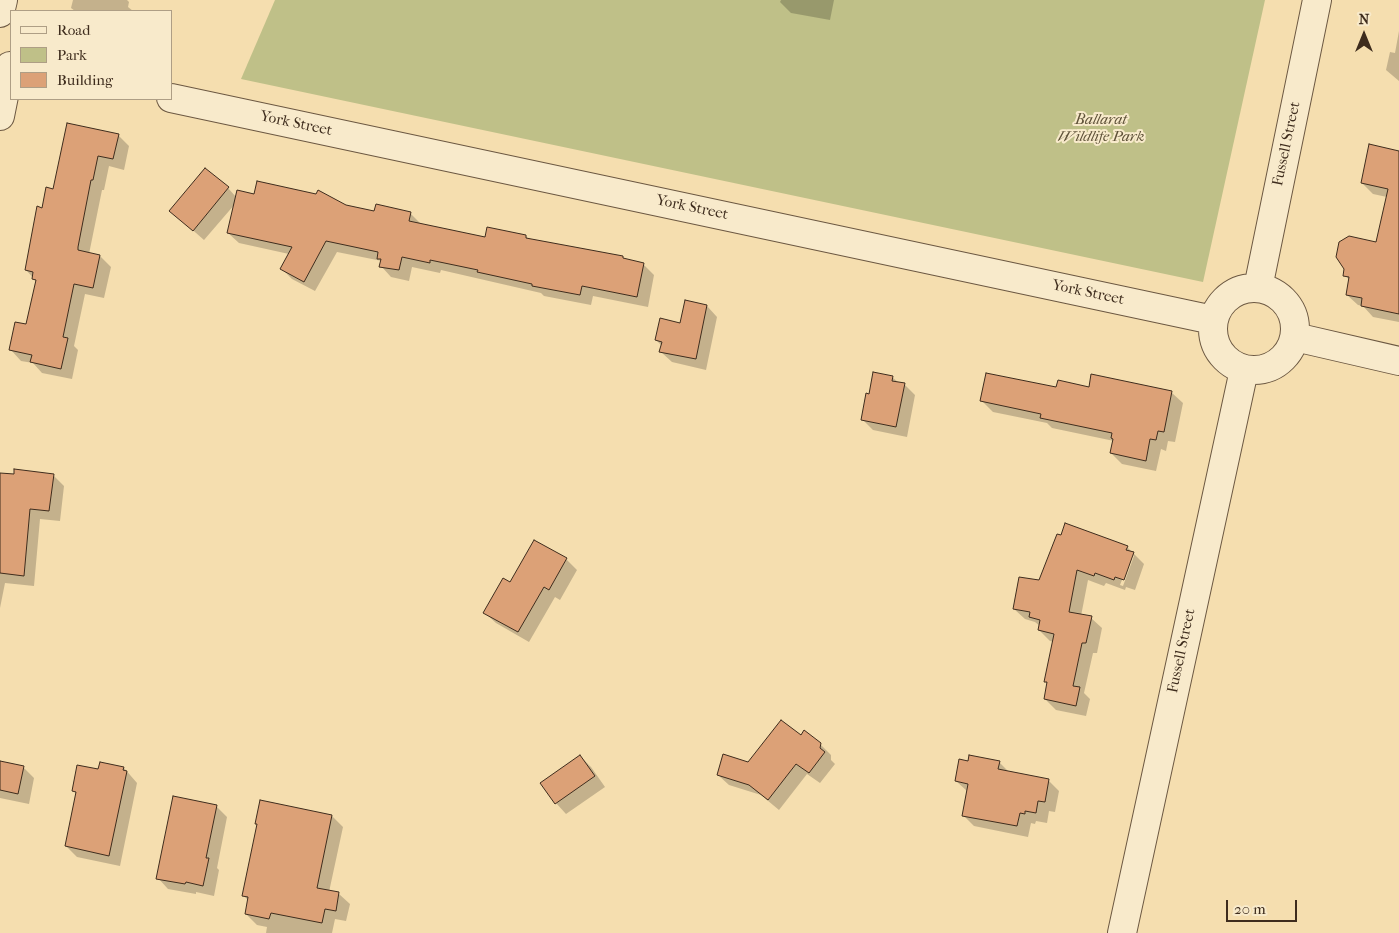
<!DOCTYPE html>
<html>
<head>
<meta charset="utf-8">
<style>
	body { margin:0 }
	#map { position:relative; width:1399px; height:933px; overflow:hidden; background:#f5deaf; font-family:"IM FELL French Canon",serif }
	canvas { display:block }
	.legend { position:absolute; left:10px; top:10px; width:162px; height:90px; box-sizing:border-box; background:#f8eacb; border:1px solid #ae9e85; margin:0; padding:6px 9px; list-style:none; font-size:15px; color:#3e2c1d }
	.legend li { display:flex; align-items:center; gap:10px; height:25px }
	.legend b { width:25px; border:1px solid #ae9e85 }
	.north { position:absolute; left:1339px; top:10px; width:50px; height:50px; -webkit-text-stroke:4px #f8eacb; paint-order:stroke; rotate:0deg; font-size:14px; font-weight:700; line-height:20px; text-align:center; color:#3e2c1d }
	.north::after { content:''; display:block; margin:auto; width:18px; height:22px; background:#3e2c1d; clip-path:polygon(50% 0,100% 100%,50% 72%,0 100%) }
	.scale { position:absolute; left:1226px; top:900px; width:71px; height:22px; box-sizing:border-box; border:2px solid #3e2c1d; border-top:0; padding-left:6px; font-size:15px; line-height:18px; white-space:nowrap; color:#3e2c1d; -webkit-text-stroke:4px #f8eacb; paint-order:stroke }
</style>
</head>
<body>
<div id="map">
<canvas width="1399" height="933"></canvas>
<ul class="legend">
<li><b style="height:6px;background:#f8eacb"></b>Road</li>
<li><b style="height:14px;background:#bfc088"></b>Park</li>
<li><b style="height:14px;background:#dca177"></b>Building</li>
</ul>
<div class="north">N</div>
<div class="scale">20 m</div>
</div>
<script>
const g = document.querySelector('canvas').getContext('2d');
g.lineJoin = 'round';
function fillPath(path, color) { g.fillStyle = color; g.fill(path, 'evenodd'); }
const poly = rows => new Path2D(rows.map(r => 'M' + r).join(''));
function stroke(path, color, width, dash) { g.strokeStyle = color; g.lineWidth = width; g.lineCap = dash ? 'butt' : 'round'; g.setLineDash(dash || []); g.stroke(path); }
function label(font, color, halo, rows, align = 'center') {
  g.font = font + ' "IM FELL French Canon",serif'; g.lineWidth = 4; g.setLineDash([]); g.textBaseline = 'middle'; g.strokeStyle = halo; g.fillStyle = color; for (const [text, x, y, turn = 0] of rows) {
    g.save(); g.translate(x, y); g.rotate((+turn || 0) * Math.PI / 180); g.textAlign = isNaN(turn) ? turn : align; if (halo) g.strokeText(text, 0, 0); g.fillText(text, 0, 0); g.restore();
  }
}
fillPath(poly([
	[275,0,1265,0,1203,282,241,79]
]), '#bfc088');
fillPath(poly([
	[73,0,127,0,129,2,128,7,133,11,75,11,71,8],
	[781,0,834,0,830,20,791,13,780,2],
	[1399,31,1399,81,1386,70,1390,52,1395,53],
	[118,135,129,146,124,170,109,166,104,190,102,190,89,254,100,256,111,267,104,298,85,294,74,346,78,350,72,379,42,373,33,363,21,361,11,350,27,325,37,282,26,270,43,209,54,190],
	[1399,152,1399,322,1373,317,1363,306,1358,305,1347,295,1350,281,1345,275,1346,269,1377,243,1387,197,1373,194,1362,183],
	[228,188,236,197,255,195,345,206,375,213,410,213,421,224,486,239,526,236,529,240,622,257,626,260,643,264,654,275,648,307,593,296,591,305,544,296,541,293,441,270,440,273,412,267,409,281,391,277,381,266,382,261,337,252,315,291,292,279,281,268,289,254,239,243,228,233,235,204,204,240,171,211],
	[707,306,717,317,706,370,672,362,661,352,662,346,656,340],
	[892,377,899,383,904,384,915,395,907,437,873,430,862,419,870,395],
	[1090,388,1172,393,1183,403,1175,442,1168,441,1166,451,1161,449,1156,471,1122,464,1111,453,1114,441,1052,428,1047,423,993,412,982,401,1057,389],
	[0,474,53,475,64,486,60,521,40,519,34,586,5,583,0,608],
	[1127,547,1144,564,1135,590,1126,587,1125,590,1106,583,1104,586,1088,580,1081,616,1091,618,1102,628,1097,653,1093,653,1084,693,1090,699,1086,716,1056,710,1045,699,1048,684,1045,682,1054,642,1050,641,1039,630,1040,626,1035,622,1025,619,1014,609,1040,582],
	[1132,554,1134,556,1123,586,1120,585],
	[566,559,577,570,560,600,555,597,529,642,496,623,485,613,511,584],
	[801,736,820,744,831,755,831,760,835,764,820,783,807,774,779,810,761,795,729,785,718,775,749,764],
	[580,756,591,767,605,787,566,814,556,803],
	[0,762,23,767,34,778,29,804,0,798],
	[969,762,999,762,1009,772,1048,780,1059,791,1055,812,1049,811,1047,823,1036,821,1035,824,1031,823,1028,837,974,826,963,815,967,791,956,781],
	[101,763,124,768,137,783,120,866,77,857,66,846,77,794,73,790,99,770],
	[261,802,332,816,343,827,329,892,339,894,350,904,346,921,335,919,332,933,266,933,267,927,257,925,246,914,249,901,244,896,258,825],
	[216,806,227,817,217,868,219,870,214,896,196,892,196,894,168,889,158,878]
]), '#0003');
const building = poly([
	[67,123,119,134,113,159,98,156,93,180,91,180,78,247,78,250,100,255,93,288,74,284,63,337,68,338,61,369,30,362,32,355,9,350,15,322,26,324,36,280,32,279,33,272,25,270,37,206,42,208,46,187,53,189,67,123],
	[1369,144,1399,151,1399,314,1361,306,1362,298,1346,295,1349,277,1343,276,1344,269,1336,257,1339,242,1349,236,1376,242,1388,189,1361,183,1369,144],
	[205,168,229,187,193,231,169,211,205,168],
	[257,181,316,194,318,190,346,205,374,211,376,204,411,212,409,221,485,237,487,227,526,235,526,238,623,256,623,258,644,263,637,297,582,286,580,295,532,286,532,284,477,272,478,270,430,260,430,263,402,257,399,270,379,267,381,259,377,259,378,252,326,241,304,282,280,269,292,247,227,233,237,190,254,194,257,181],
	[685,300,707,305,696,359,659,352,662,342,655,340,660,318,680,323,685,300],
	[873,372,893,376,892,381,905,383,896,427,861,420,866,393,869,394,873,372],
	[986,373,1056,387,1058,380,1089,387,1091,374,1172,391,1164,432,1158,431,1156,440,1150,439,1146,461,1110,453,1113,439,1111,438,1112,433,1040,418,1041,414,980,401,986,373],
	[14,469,54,474,49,511,30,509,24,576,0,573,0,473,14,474,14,469],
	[1065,523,1128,546,1126,550,1134,552,1124,580,1115,577,1114,580,1095,573,1094,576,1077,570,1069,612,1092,616,1086,643,1082,643,1073,686,1080,687,1076,706,1044,699,1047,682,1044,682,1054,634,1038,630,1040,620,1029,617,1030,612,1013,609,1019,577,1039,580,1057,534,1061,535,1065,523],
	[534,540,567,558,549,590,544,587,518,632,483,613,503,578,510,582,534,540],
	[781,720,801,735,804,730,821,743,820,748,825,752,809,773,796,764,768,800,749,785,717,775,723,754,748,762,781,720],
	[580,755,595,776,555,804,540,783,580,755],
	[969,755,1000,761,998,769,1049,779,1045,802,1038,801,1036,813,1025,811,1025,814,1020,813,1017,826,962,816,968,784,955,781,959,759,968,761,969,755],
	[0,761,24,766,18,794,0,790,0,761],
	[100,762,124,767,123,770,127,771,109,856,65,846,76,792,72,791,77,765,98,769,100,762],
	[173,796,217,805,206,858,209,858,203,886,186,882,185,884,156,879,173,796],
	[260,800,332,815,317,888,339,892,336,911,325,909,322,923,271,913,269,919,245,914,248,897,242,896,257,824,255,824,260,800]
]);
fillPath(building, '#dca177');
stroke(building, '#3e2c1d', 1);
const minor = poly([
	[0,13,3,0],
	[171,98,1213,320],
	[0,116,10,66],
	'1213 329a41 41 0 1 1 82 0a41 41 0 1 1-82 0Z',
	[1258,288,1317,0],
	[1295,337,1399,361],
	[1122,933,1244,370]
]);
stroke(minor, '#6c5842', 30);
stroke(minor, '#f8eacb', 28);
label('italic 15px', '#5e5138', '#f8eacb', [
	["Ballarat",1101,120],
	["Wildlife Park",1101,137]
]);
label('15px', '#3e2c1d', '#f8eacb', [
	["York Street",296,124,12],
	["Fussell Street",1287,144,-78],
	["York Street",692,208,12],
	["York Street",1088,293,12],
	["Fussell Street",1182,651,-78]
]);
</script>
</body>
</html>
